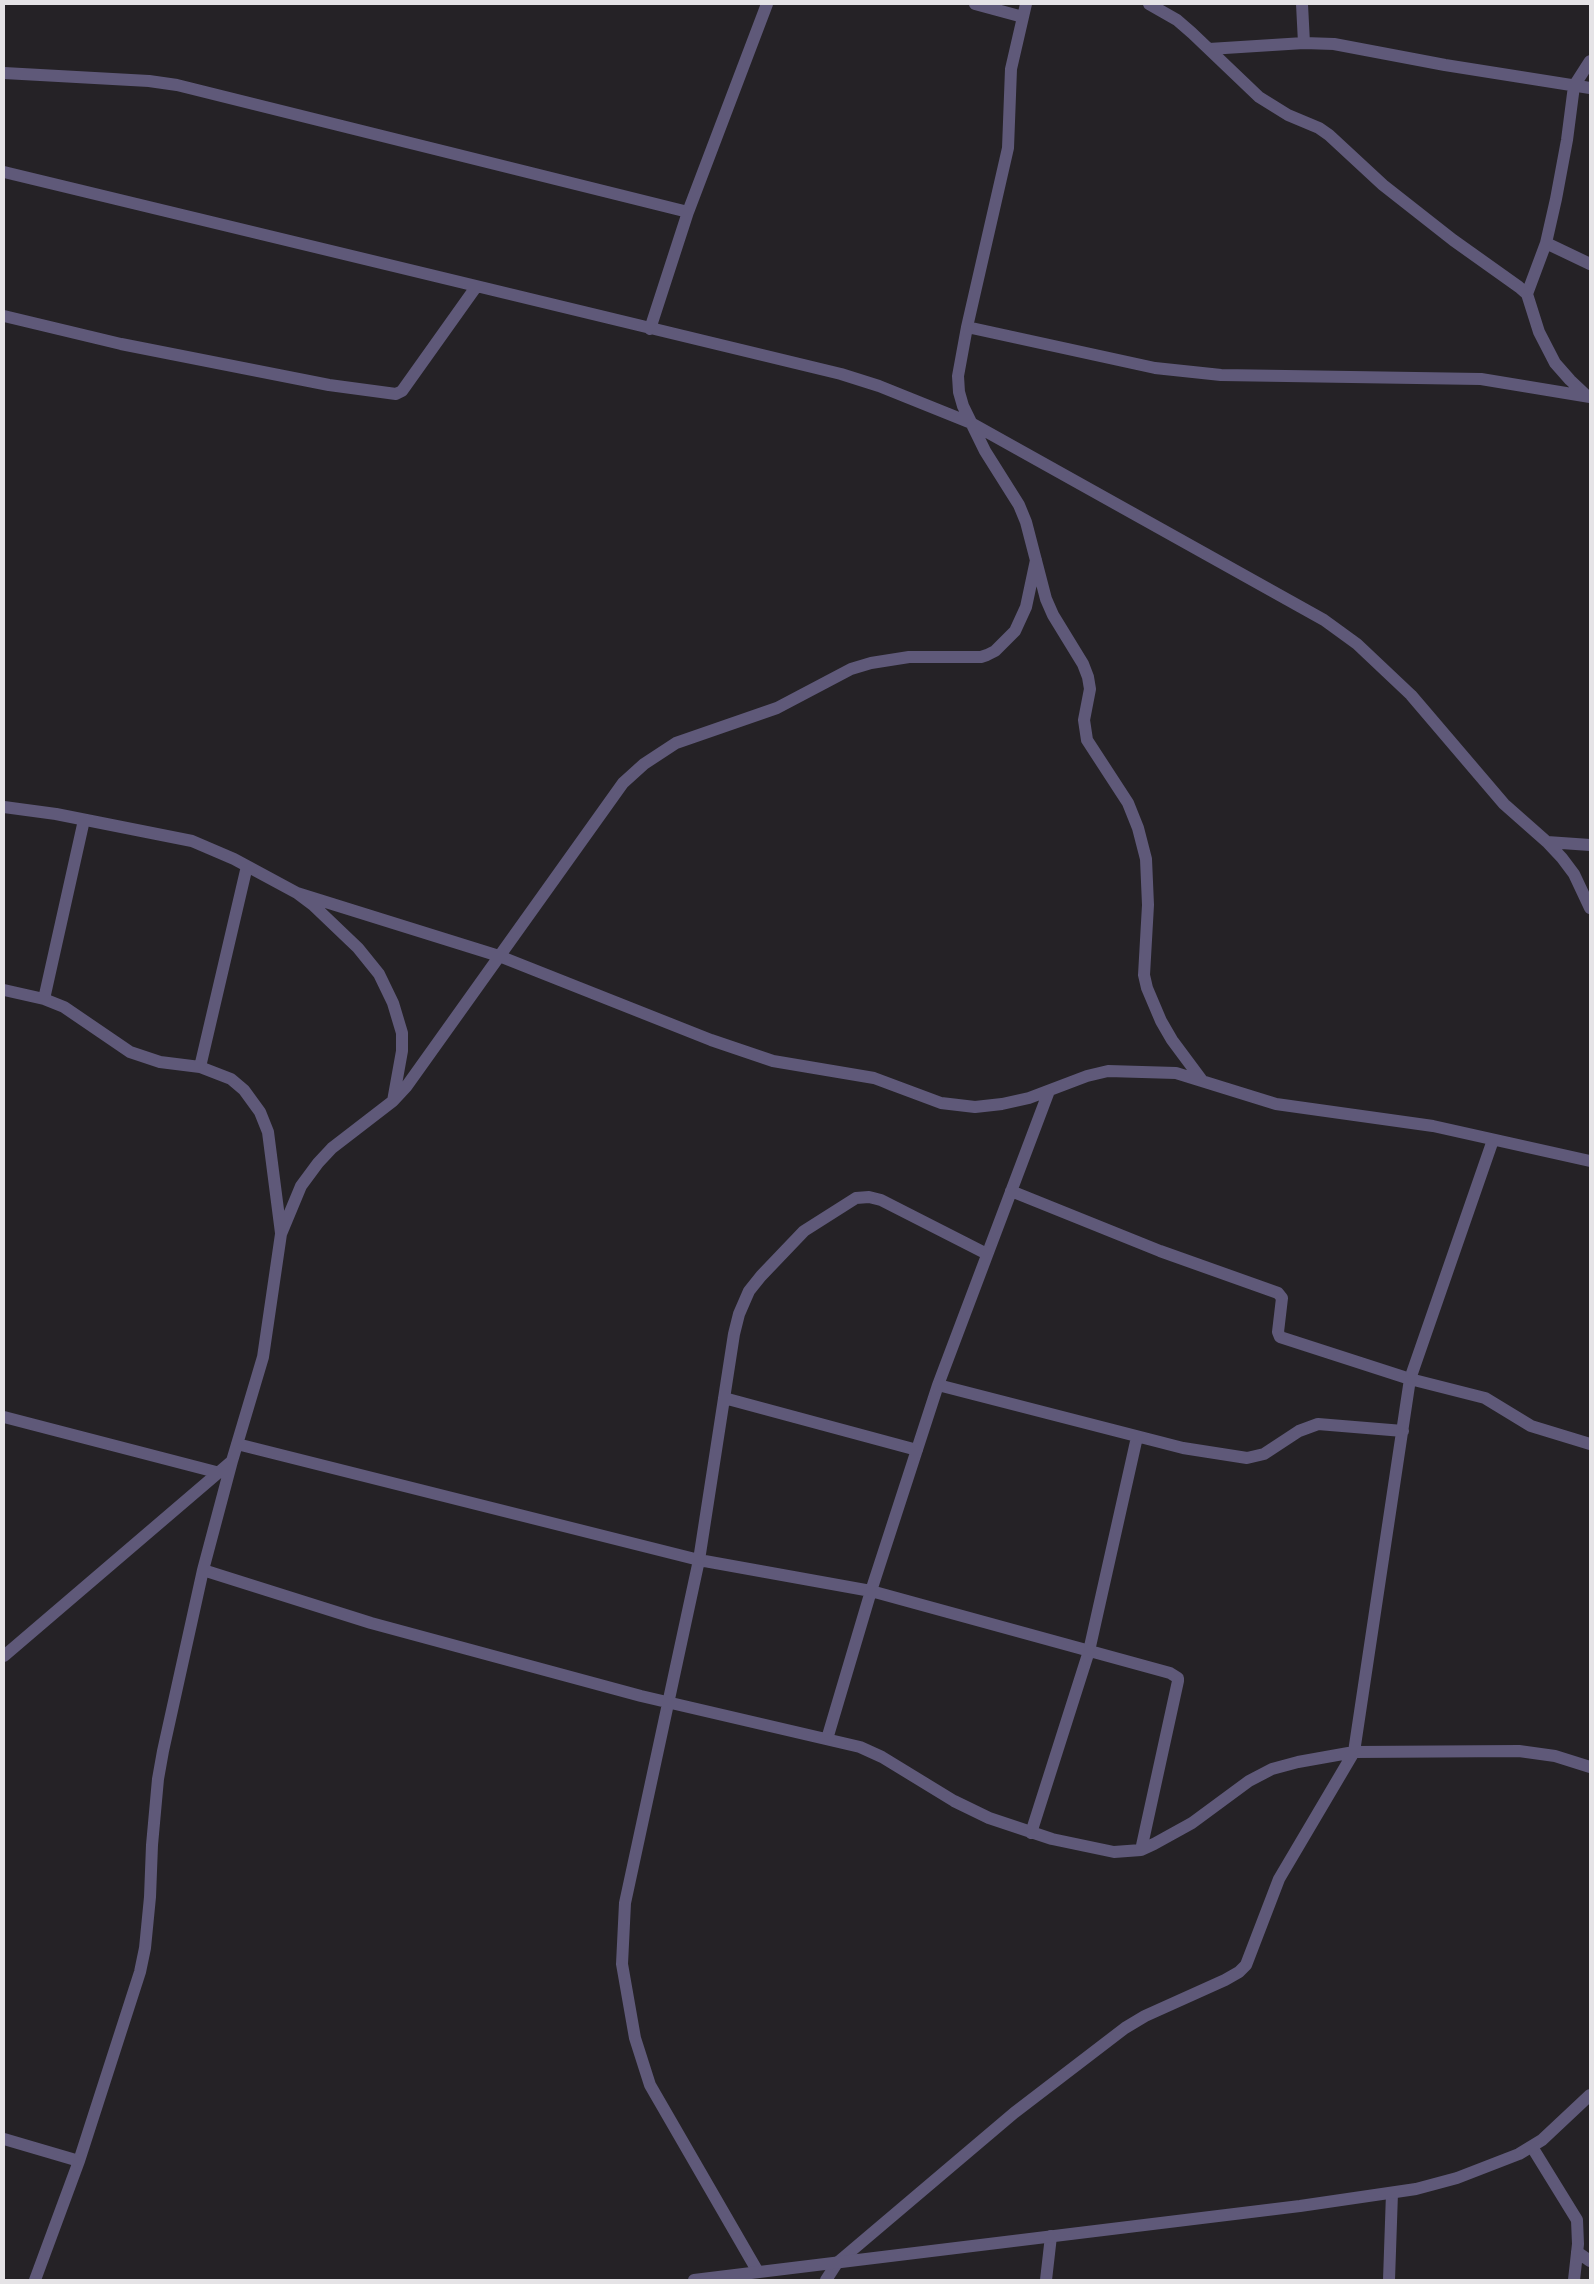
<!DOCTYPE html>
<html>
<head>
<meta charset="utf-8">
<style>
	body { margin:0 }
	#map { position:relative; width:1594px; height:2284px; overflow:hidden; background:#252226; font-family:"Varela Round",sans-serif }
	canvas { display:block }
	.frame { position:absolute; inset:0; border:5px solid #e5e3e6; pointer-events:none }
</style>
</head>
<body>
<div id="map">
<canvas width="1594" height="2284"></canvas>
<div class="frame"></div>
</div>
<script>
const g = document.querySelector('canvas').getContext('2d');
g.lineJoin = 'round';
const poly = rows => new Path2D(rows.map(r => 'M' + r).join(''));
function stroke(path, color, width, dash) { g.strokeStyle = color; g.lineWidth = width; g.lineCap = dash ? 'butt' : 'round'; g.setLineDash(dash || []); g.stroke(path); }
stroke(poly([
	[975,4,1023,17],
	[1026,4,1011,69,1008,148,967,327,958,376,959,392,963,406,985,451,1019,505,1026,522,1046,599,1053,615,1083,664,1088,677,1090,689,1084,720,1087,740,1128,803,1138,828,1146,859,1148,905,1144,975,1147,988,1161,1021,1172,1040,1201,1079],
	[1149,4,1177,20,1192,33,1259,97,1288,115,1319,128,1329,135,1383,185,1453,240,1519,287,1527,294,1539,332,1555,363,1570,380,1587,396],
	[1302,4,1304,43],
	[1209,49,1304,43,1334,44,1445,65,1590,88],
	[4,73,149,81,177,85,688,212],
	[4,172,841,374,879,386,971,423,1324,620,1357,644,1411,695,1504,804,1547,842,1562,858,1574,874,1590,908],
	[1546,243,1590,264],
	[1527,294,1546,243,1556,199,1567,140,1574,86,1590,61],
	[4,316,121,344,329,385,396,394,402,391,476,287],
	[967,327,1155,368,1221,375,1481,379,1590,397],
	[650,329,688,212,767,4],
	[4,807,56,814,192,841,234,859,297,893,313,905,358,948,379,974,393,1003,402,1033,402,1051,393,1101],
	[1547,842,1590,845],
	[297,893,499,956,711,1040,773,1061,874,1078,941,1103,975,1107,1002,1104,1029,1098,1087,1076,1108,1071,1176,1073,1276,1104,1433,1126,1590,1161],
	[4,990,44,999,64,1007,130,1052,160,1062,200,1067,231,1079,244,1090,260,1112,268,1132,281,1233],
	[44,999,84,820],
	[200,1067,247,866],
	[1011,1191,1160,1251,1278,1293,1282,1298,1278,1332,1280,1337,1410,1379,1485,1398,1531,1426,1590,1444],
	[938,1385,1183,1448,1247,1458,1264,1454,1299,1431,1318,1424,1403,1431],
	[724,1398,917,1450],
	[4,1417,216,1472],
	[237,1444,699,1560,871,1591,1170,1673,1178,1678,1178,1681,1141,1850],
	[203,1570,371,1623,641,1696,860,1747,882,1757,954,1801,989,1818,1052,1839,1114,1852,1141,1850,1154,1844,1192,1823,1249,1781,1272,1769,1298,1762,1354,1752,1519,1751,1555,1756,1590,1767],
	[4,1656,232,1461],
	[827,1739,871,1591,938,1385,1049,1091],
	[1031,1833,1089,1651,1137,1437],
	[4,2139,79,2161],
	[1532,2147,1577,2220,1578,2244,1574,2280],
	[1577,2252,1590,2261],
	[758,2272,650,2085,635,2038,622,1964,625,1903,699,1560,734,1334,739,1314,749,1291,761,1276,804,1231,856,1198,869,1197,881,1200,987,1254],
	[35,2280,79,2161,140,1972,145,1948,150,1897,152,1845,158,1779,163,1751,203,1570,232,1461,263,1357,281,1234,301,1186,318,1163,332,1148,393,1101,406,1087,623,783,644,764,676,743,777,708,851,669,871,663,909,657,981,657,987,655,995,651,1015,631,1026,607,1036,560],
	[826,2280,837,2263,1014,2113,1125,2028,1145,2016,1225,1980,1239,1972,1246,1965,1279,1879,1354,1752,1410,1379,1493,1140],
	[1046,2280,1051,2236],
	[1389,2280,1392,2193]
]), '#5f5979', 12);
stroke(poly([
	[694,2280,1300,2206,1416,2189,1457,2178,1519,2154,1542,2140,1590,2095]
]), '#5f5979', 12);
</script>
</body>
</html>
